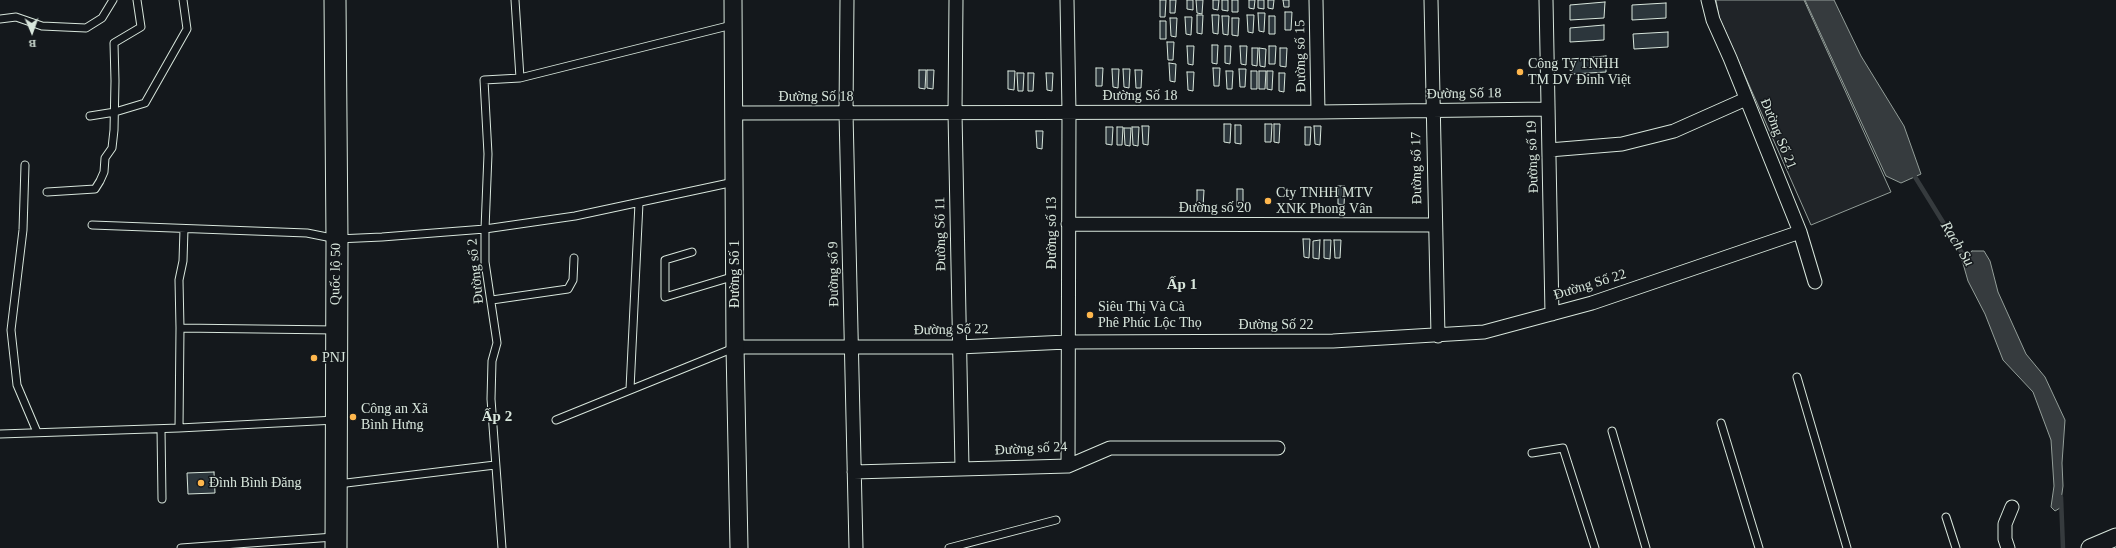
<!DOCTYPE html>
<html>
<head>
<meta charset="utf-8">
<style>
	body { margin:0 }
	#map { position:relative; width:2116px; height:548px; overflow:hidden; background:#14181c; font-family:Georgia,serif }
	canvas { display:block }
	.north { position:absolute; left:12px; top:12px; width:40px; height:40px; -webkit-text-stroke:3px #14181c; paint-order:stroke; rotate:178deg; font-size:11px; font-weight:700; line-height:16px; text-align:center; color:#d8e6dc }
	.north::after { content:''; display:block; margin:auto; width:14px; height:18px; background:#d8e6dc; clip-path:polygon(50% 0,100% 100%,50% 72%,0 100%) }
</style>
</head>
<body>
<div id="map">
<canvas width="2116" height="548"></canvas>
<div class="north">B</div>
</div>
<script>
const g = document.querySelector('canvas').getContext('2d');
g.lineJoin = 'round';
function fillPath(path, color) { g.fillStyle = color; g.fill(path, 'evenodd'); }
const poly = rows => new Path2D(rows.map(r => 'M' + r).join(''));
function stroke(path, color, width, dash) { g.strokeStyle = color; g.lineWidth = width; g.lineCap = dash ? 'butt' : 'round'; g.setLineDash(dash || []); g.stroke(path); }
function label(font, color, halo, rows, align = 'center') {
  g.font = font + ' Georgia,serif'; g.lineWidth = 3; g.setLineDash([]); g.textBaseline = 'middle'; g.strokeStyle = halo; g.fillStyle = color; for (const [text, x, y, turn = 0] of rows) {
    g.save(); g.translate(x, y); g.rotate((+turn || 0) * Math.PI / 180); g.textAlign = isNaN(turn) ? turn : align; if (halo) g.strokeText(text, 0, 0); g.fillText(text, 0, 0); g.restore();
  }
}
const green = poly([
	[1716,0,1804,0,1891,192,1811,225,1719,17,1716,0]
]);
fillPath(green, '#202428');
stroke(green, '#939e99', 1);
const water = poly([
	[1805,0,1834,0,1861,56,1904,126,1921,174,1901,183,1886,176,1805,0],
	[1972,251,1984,251,1990,261,1998,292,2026,354,2045,377,2065,420,2062,463,2063,486,2060,508,2055,511,2051,507,2054,486,2051,440,2033,392,2003,360,1985,314,1968,281,1962,260,1972,251]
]);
fillPath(water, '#363b3e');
stroke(water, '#939e99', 1);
stroke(poly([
	[1912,172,1967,261],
	[2061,497,2063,548]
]), '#363b3e', 4.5);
const building = poly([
	[1160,0,1166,0,1165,17,1160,17,1160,0],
	[1170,0,1176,0,1175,13,1170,13,1170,0],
	[1187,0,1193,0,1193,10,1187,9,1187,0],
	[1196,0,1203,0,1202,14,1197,13,1196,0],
	[1213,0,1219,0,1218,10,1213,9,1213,0],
	[1222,0,1228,0,1228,11,1222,10,1222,0],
	[1232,0,1238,0,1238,12,1232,12,1232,0],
	[1249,0,1255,0,1254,9,1249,8,1249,0],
	[1258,0,1264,0,1264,9,1258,8,1258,0],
	[1268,0,1274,0,1273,9,1268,8,1268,0],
	[1283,0,1289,0,1289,7,1284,7,1283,0],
	[1605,2,1604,18,1570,20,1570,5,1605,2],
	[1666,3,1666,18,1632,20,1632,5,1666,3],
	[1285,12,1292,12,1291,30,1285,30,1285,12],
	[1258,13,1265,13,1264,32,1259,31,1258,13],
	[1197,15,1203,15,1202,34,1197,33,1197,15],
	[1212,15,1219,15,1218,34,1213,33,1212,15],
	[1247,15,1254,15,1253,33,1248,32,1247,15],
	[1222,16,1229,16,1228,35,1223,34,1222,16],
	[1269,16,1275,16,1275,34,1269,34,1269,16],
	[1185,17,1192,17,1191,35,1186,34,1185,17],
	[1170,18,1177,18,1176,37,1171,36,1170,18],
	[1232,18,1239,18,1238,36,1232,35,1232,18],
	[1160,21,1166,21,1166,39,1160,39,1160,21],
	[1604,25,1604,40,1570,42,1570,28,1604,25],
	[1668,32,1668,47,1634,49,1633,34,1668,32],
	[1167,42,1174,42,1173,60,1168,60,1167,42],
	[1212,45,1218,45,1217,64,1212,63,1212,45],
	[1187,46,1194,46,1193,65,1188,64,1187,46],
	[1225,46,1231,46,1230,64,1225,63,1225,46],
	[1240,46,1247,46,1246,65,1241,64,1240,46],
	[1269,46,1276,46,1275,64,1269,64,1269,46],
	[1252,48,1258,48,1257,66,1252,65,1252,48],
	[1259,48,1266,49,1265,67,1260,66,1259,48],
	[1280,48,1287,48,1286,67,1280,66,1280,48],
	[1606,56,1606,72,1572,74,1571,59,1606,56],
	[1169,63,1176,64,1175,82,1170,81,1169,63],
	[1096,68,1103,68,1102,86,1096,86,1096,68],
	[1213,68,1220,68,1219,86,1214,86,1213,68],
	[1112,69,1119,69,1118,88,1113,87,1112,69],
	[1123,69,1130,69,1129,88,1124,87,1123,69],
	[1239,69,1246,69,1245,87,1240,87,1239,69],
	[919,70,926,70,925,89,919,88,919,70],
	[927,70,934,70,933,89,927,88,927,70],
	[1135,70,1142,70,1141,88,1136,88,1135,70],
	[1008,71,1015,71,1014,90,1008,89,1008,71],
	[1226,71,1233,71,1232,89,1227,89,1226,71],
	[1251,71,1257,71,1257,89,1251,89,1251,71],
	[1259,71,1266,71,1265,89,1259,89,1259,71],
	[1267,71,1273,71,1272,90,1267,89,1267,71],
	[1187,72,1194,72,1193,91,1188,90,1187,72],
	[1017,73,1024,73,1023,91,1018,91,1017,73],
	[1028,73,1034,73,1033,91,1028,91,1028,73],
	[1046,73,1053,73,1052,91,1047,90,1046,73],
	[1279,73,1285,73,1284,92,1279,91,1279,73],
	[1224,124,1231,124,1230,143,1224,142,1224,124],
	[1265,124,1272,124,1271,142,1265,142,1265,124],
	[1274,124,1280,124,1279,143,1274,142,1274,124],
	[1235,125,1241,125,1241,144,1235,143,1235,125],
	[1142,126,1149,126,1148,145,1143,144,1142,126],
	[1314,126,1321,126,1320,145,1315,144,1314,126],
	[1106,127,1113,127,1112,145,1106,144,1106,127],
	[1117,127,1123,127,1122,145,1117,145,1117,127],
	[1132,127,1139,127,1138,146,1133,145,1132,127],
	[1305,127,1311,127,1310,145,1305,145,1305,127],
	[1124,128,1131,128,1130,146,1125,145,1124,128],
	[1036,131,1043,131,1042,149,1037,148,1036,131],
	[1338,186,1345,186,1344,205,1338,204,1338,186],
	[1237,189,1243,189,1243,207,1237,207,1237,189],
	[1197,190,1204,190,1203,208,1197,208,1197,190],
	[1303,239,1310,239,1309,258,1304,257,1303,239],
	[1320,240,1319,259,1313,258,1313,241,1320,240],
	[1324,240,1331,240,1330,259,1324,258,1324,240],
	[1334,240,1341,240,1340,258,1335,258,1334,240],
	[214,472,215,493,188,494,187,473,214,472]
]);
fillPath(building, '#2c363c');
stroke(building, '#d8e6dc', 1);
const service = poly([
	[0,19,16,17,42,26,86,28,102,18,113,0],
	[520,78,732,25],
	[90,116,115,112,145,103,187,29,183,0],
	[25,165,23,230,11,330,17,385,37,432],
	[47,192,95,189,100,181,104,172,105,158,112,148,114,130,115,81,114,43,141,27,137,0],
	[92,225,307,233,337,239,382,237,485,229,575,216,734,182],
	[692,252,665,260,665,297,735,276],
	[492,300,568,289,573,280,574,258],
	[180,328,179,280,183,261,184,229],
	[1797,377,1847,548],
	[630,389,639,203],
	[556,420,734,348],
	[1721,423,1759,548],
	[179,428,180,328,336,330],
	[161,429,162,499],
	[1612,431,1646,548],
	[0,434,179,428,336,420],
	[1532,453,1563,448,1595,548],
	[338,484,495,465],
	[1946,517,1956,548],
	[181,548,334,537],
	[502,548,491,399,492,361,497,343,485,262,485,229,488,154,484,80,520,78,515,0],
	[949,548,1056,520]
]);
const minor = poly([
	[847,0,846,113,856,548],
	[956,0,955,113,962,468],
	[1067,0,1069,112,1068,466],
	[1316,0,1318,112],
	[1431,0,1438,336],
	[1546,0,1552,314],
	[1708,0,1713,20,1730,58,1800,232,1815,282],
	[733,113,1318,112,1547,109],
	[1549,150,1622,144,1674,131,1746,99],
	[1068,224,1434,225],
	[735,347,959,347,1067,342,1333,341,1484,332,1592,303,1800,232],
	[854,472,1068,466,1110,448,1278,448],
	[2008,548,2005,539,2005,524,2012,507]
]);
const tertiary = poly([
	[733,0,735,347,739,548],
	[2090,548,2116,537]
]);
const primary = poly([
	[335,0,337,239,336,548]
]);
stroke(service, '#d8e6dc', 9);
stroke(minor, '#d8e6dc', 15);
stroke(tertiary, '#d8e6dc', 19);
stroke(primary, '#d8e6dc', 23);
stroke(service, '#14181c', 7);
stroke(minor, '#14181c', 13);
stroke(tertiary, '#14181c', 17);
stroke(primary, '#14181c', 21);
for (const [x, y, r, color] of [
	[1520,72,4,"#ffb74d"],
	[1268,201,4,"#ffb74d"],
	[1090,315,4,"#ffb74d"],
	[314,358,4,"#ffb74d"],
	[353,417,4,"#ffb74d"],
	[201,483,4,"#ffb74d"]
]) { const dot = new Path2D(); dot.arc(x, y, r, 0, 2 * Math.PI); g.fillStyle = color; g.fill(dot); stroke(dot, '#14181c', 1.5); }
label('14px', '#d8e6dc', '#14181c', [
	["Đường số 15",1301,56,-91],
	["Đường Số 18",1464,94,-1],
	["Đường Số 18",1140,96],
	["Đường Số 18",816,97],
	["Đường Số 21",1778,134,68],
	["Đường số 19",1533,157,-92],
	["Đường số 17",1417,168,-91],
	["Đường số 20",1215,208],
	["Đường số 13",1052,233,-90],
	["Đường Số 11",941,234,-91],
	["Đường số 2",476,271,-96],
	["Quốc lộ 50",336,274,-89],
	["Đường Số 1",735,274,-90],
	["Đường số 9",834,274,-91],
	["Đường Số 22",1590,285,-17],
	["Đường Số 22",1276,325],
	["Đường Số 22",951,330,-1],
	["Đường số 24",1031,449,-3]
]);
label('14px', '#d8e6dc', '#14181c', [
	["Công Ty TNHH",1528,64],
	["TM DV Đỉnh Việt",1528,80],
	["Cty TNHH MTV",1276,193],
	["XNK Phong Vân",1276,209],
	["Siêu Thị Và Cà",1098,307],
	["Phê Phúc Lộc Thọ",1098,323],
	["PNJ",322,358],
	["Công an Xã",361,409],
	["Bình Hưng",361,425],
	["Đình Bình Đăng",209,483]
], 'left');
label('italic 15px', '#d8e6dc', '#14181c', [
	["Rạch Su",1957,244,58]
]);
label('bold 15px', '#d8e6dc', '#14181c', [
	["Ấp 1",1182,285],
	["Ấp 2",497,417]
]);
</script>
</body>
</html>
